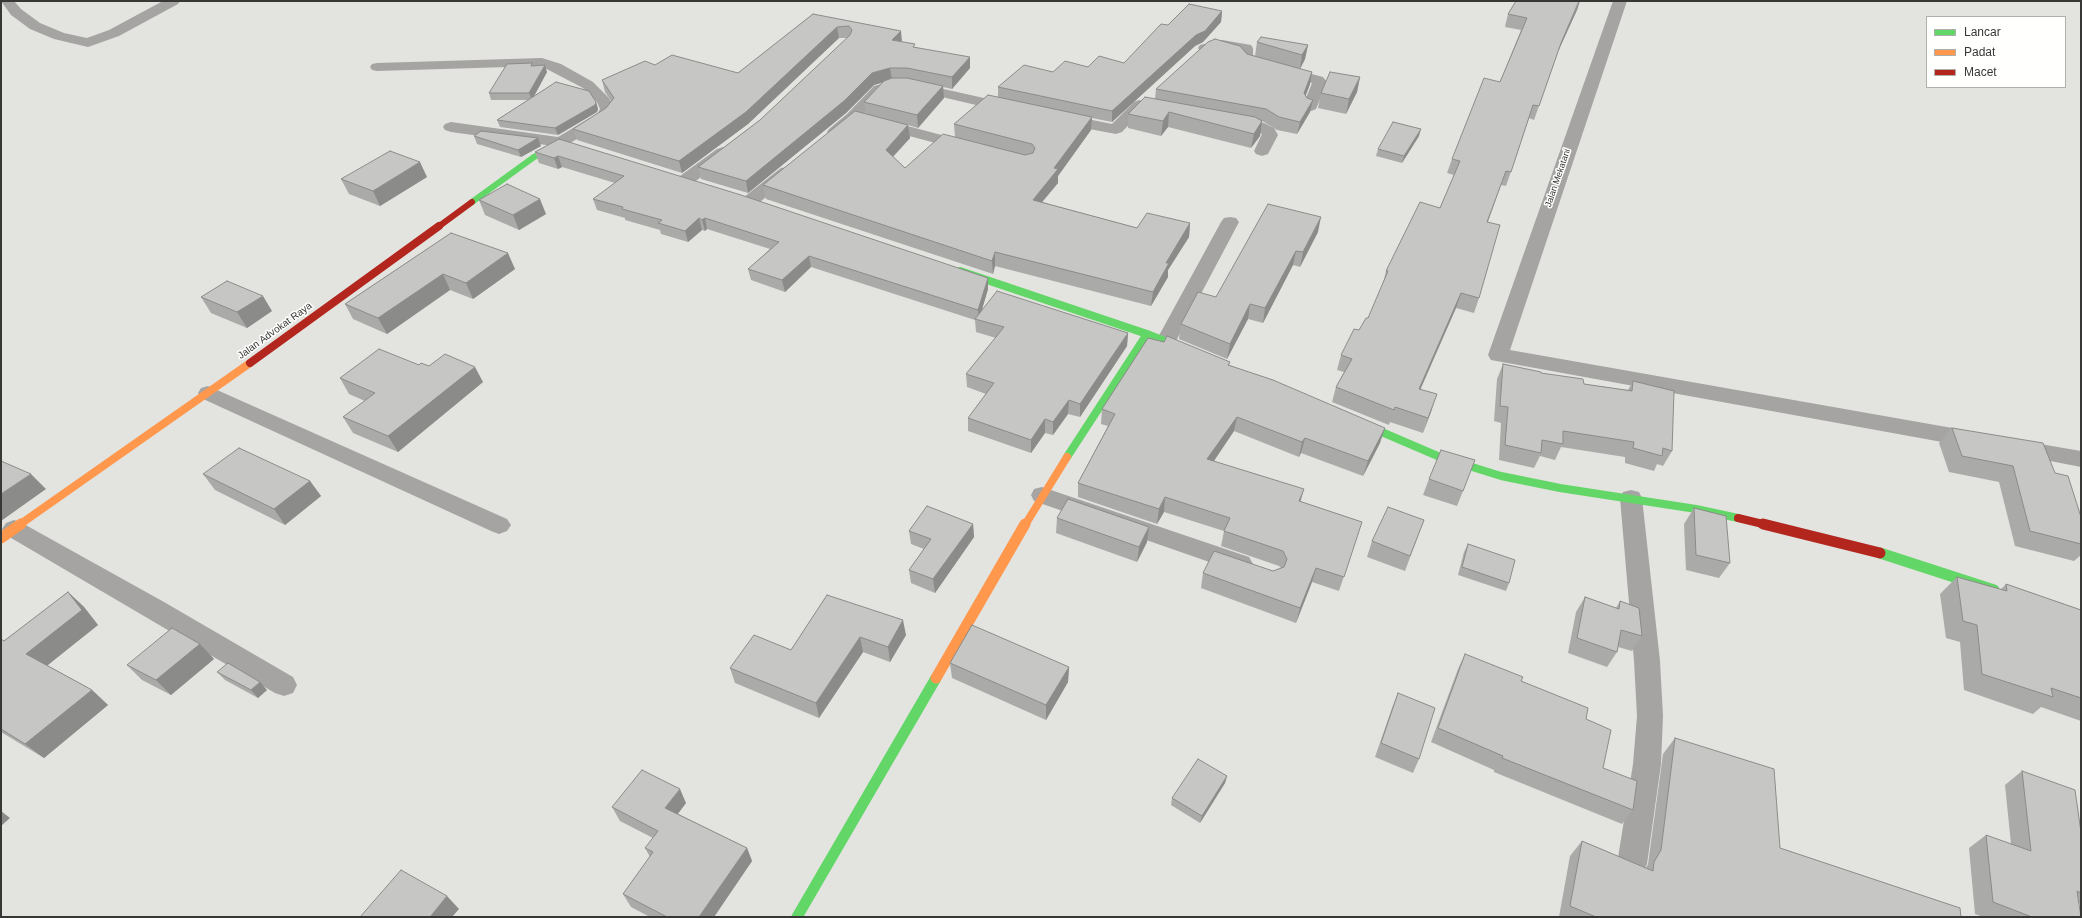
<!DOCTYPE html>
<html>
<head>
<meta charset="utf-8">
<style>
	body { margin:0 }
	#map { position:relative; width:2082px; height:918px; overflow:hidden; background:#e3e3df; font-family:Helvetica,sans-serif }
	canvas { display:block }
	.frame { position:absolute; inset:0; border:2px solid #373735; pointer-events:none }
	.legend { position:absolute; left:1926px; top:16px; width:140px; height:72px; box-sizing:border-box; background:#fffffe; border:1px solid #afafae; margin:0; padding:5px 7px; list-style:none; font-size:12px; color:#373735 }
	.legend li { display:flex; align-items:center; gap:8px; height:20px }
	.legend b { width:20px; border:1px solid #afafae }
</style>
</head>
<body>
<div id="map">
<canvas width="2082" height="918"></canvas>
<div class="frame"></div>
<ul class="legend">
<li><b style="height:5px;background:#63d668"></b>Lancar</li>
<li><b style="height:5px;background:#ff974d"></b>Padat</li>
<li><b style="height:5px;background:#b3261e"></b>Macet</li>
</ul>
</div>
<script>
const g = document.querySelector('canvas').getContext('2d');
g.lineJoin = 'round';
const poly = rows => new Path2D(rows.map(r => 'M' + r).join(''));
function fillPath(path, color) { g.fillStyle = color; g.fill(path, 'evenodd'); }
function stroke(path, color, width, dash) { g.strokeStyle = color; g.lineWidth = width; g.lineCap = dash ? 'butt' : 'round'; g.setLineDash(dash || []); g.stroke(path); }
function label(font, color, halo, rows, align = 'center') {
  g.font = font + ' Helvetica,sans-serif'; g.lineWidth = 3; g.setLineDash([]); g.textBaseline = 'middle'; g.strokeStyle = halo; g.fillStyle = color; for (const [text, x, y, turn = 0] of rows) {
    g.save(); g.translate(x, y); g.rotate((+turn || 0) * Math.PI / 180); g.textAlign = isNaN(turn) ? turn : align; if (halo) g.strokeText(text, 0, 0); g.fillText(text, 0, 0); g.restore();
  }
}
fillPath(poly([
	[1,1,14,1,21,9,40,23,64,33,87,38,109,30,163,1,180,1,178,4,119,36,88,47,54,39,30,29,11,15,1,1],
	[1613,1,1627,1,1510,350,1975,432,1983,435,1986,440,1983,445,1975,448,1491,360,1488,355,1613,1],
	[1222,40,1251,45,1253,48,1253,56,1256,59,1323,77,1327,82,1316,109,1311,111,1306,109,1303,106,1312,83,1246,65,1239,57,1238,50,1222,48,1205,52,1200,51,1198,48,1200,45,1222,40],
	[542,58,561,64,593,82,608,97,616,109,609,119,567,145,561,147,451,132,445,130,443,127,445,124,451,122,558,137,598,113,600,109,597,102,583,88,541,66,377,71,372,70,370,67,372,64,377,63,542,58],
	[892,81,908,81,1015,105,1018,108,1015,111,1010,113,908,89,893,89,884,92,859,120,841,135,829,135,827,132,829,129,847,114,874,86,892,81],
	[1139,100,1158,104,1161,107,1158,110,1153,112,1143,110,1122,132,1116,134,1063,124,1057,122,1055,119,1057,116,1063,114,1112,124,1134,102,1139,100],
	[1232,116,1264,123,1274,128,1278,135,1268,154,1262,156,1256,154,1254,151,1262,134,1253,130,1226,124,1224,121,1226,118,1232,116],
	[881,119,972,143,974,146,972,149,966,151,875,127,873,124,875,121,881,119],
	[723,147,729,149,731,152,729,155,692,184,686,185,680,184,678,180,680,176,717,149,723,147],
	[787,167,793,168,795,172,793,176,756,205,750,206,744,205,741,201,744,197,781,168,787,167],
	[1230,217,1236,218,1239,222,1176,341,1173,346,1166,347,1159,346,1156,341,1221,222,1224,218,1230,217],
	[208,386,507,519,511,525,507,531,499,534,491,531,201,398,198,393,201,388,208,386],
	[2017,440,2081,451,2081,467,2009,453,2006,448,2009,443,2017,440],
	[1042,487,1249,557,1253,564,1249,571,1241,573,1034,501,1031,495,1034,489,1042,487],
	[1631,490,1639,492,1642,498,1660,661,1663,716,1661,764,1647,864,1642,874,1632,878,1622,874,1617,864,1633,764,1637,716,1634,661,1620,498,1623,492,1631,490],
	[14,520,22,523,164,602,293,677,297,685,293,693,284,696,275,693,6,535,2,529,6,523,14,520]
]), '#a5a4a3');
stroke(poly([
	[472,202,534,157,562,143]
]), '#63d668', 6);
stroke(poly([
	[960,271,1147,334,1192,352],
	[1356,421,1440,457,1501,476,1560,488,1696,509,1738,518],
	[1067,457,1147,334]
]), '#63d668', 8);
stroke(poly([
	[1880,553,1994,590],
	[797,917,936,678]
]), '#63d668', 11);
stroke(poly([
	[19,525,250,363],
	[1025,525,1067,457]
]), '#ff974d', 8);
stroke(poly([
	[1,538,21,524],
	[936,678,1025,524]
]), '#ff974d', 11);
stroke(poly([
	[438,227,472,202]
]), '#b3261e', 6);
stroke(poly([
	[250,363,439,226],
	[1738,518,1767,525]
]), '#b3261e', 8);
stroke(poly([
	[1763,524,1880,553]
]), '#b3261e', 11);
fillPath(poly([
	[1580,1,1577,10,1556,56,1534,120,1529,118,1506,186,1501,185,1488,222,1479,298,1474,313,1456,308,1420,389,1432,409,1423,433,1390,422,1389,425,1332,402,1336,387,1344,372,1337,370,1341,355,1368,318,1383,284,1386,271,1440,208,1454,175,1447,173,1452,159,1500,82,1521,30,1505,27,1508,14],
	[1222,11,1221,22,1203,42,1195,46,1112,122,1092,118,1091,130,1058,176,1058,183,1042,202,1137,228,1190,223,1189,237,1168,270,1168,277,1151,306,995,266,993,274,766,199,763,185,866,114,864,102,883,82,874,85,846,113,748,193,701,179,698,167,760,120,847,38,839,38,748,124,682,173,577,140,573,129,606,108,611,101,605,92,602,80,655,65,738,73,813,14,902,42,970,68,952,89,943,87,944,98,918,128,908,125,910,138,893,157,905,168,955,137,954,124,998,97,998,87,1053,72,1088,67,1124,63,1168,25],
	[1257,42,1308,45,1305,59,1300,69,1312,72,1310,84,1306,95,1307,98,1313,100,1310,112,1297,134,1277,130,1264,122,1262,121,1260,136,1251,148,1168,127,1161,136,1128,128,1128,114,1155,99,1156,89,1247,54,1255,56],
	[532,63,533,66,547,72,534,96,596,102,598,109,597,112,558,135,500,127,497,120,528,100,491,100,489,93],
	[1360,77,1357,92,1346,114,1318,108,1321,93],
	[474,136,541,146,521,157,477,144],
	[1419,136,1402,163,1376,156,1378,149],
	[559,139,988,289,982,309,1128,333,1127,346,1080,417,1068,414,1053,435,1045,433,1031,453,968,431,968,418,986,394,967,387,966,374,996,338,976,332,975,320,811,267,785,292,751,280,748,269,770,249,707,229,705,231,702,230,688,242,661,234,660,230,625,220,625,218,597,210,593,199,615,183,562,167,558,169,539,163,535,152],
	[427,177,380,206,349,194,341,179],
	[479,200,546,214,519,230,485,215],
	[1318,232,1300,267,1293,265,1263,323,1248,319,1227,359,1179,339,1181,324,1216,297],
	[451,233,515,269,473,299,450,290,387,334,353,319,345,304],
	[201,297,272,311,247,328,211,313],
	[1230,362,1229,365,1380,443,1363,476,1301,453,1299,457,1234,431,1214,461,1301,502,1362,522,1339,591,1312,582,1296,623,1201,588,1203,573,1273,571,1281,568,1279,566,1221,546,1224,531,1164,512,1157,524,1078,497,1078,483,1108,426,1101,424,1102,409],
	[1503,364,1584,384,1628,390,1633,381,1672,451,1663,466,1657,464,1654,471,1625,463,1625,457,1561,447,1555,460,1540,456,1534,468,1499,460,1501,423,1494,421,1497,379],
	[419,365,429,366,483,382,398,452,353,433,343,417,365,401,349,394,340,378],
	[1952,428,2055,473,2081,517,2081,555,2074,561,2015,546,1999,482,1949,472,1939,443],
	[203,474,310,481,321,496,285,525,215,490],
	[1429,479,1463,491,1457,506,1423,495],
	[1694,508,1730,563,1719,578,1686,570,1684,524],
	[1057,518,1147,542,1137,562,1056,533],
	[1424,520,1405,571,1367,557,1372,541],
	[973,524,974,537,935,593,911,583,909,570,924,549,911,544,909,531],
	[1468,544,1509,583,1506,591,1458,575,1464,552],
	[1957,577,2000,590,2006,584,2081,610,2081,721,2041,707,2033,714,1964,690,1960,642,1946,638,1940,594],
	[68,592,84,607,98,625,47,665,92,690,108,705,44,758,1,732,1,639,4,641],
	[827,595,906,635,890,662,863,652,819,718,735,683,730,668,791,650],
	[1585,597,1616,608,1620,601,1642,636,1632,651,1618,647,1617,652,1607,667,1568,653,1576,612],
	[200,644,214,659,171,695,142,680,127,665],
	[1465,654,1521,681,1603,768,1633,810,1622,824,1494,772,1494,770,1431,742,1458,669],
	[950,663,1069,667,1068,682,1046,720,952,678],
	[217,672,267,690,258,698,225,680],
	[1398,693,1419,759,1413,773,1375,757,1392,708],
	[1675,738,1780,848,1961,917,1559,917,1570,856,1582,841,1646,868,1648,864,1663,754],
	[2022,771,2081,832,2081,902,2079,904,2081,917,1983,917,1975,914,1969,848,1986,835,2011,844,2005,785],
	[1227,776,1225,783,1200,823,1171,805,1172,798],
	[686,803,678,814,747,848,752,861,714,917,650,917,631,907,623,894,650,857,645,848,653,838,620,821,612,807]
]), '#aaaaa9');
fillPath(poly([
	[1580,1,1577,10,1556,56,1534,120,1561,43],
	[1222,11,1221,22,1203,42,1195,46,1112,122,1112,111],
	[837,27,839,38,748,124,682,173,679,161],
	[901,31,902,42,892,40],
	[1308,45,1305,59,1300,69,1302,55],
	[970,57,970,68,952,89,952,77],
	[545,65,547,72,532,100,529,93],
	[890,68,892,80,874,85,846,113,748,193,746,181,872,73],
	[1312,72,1310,84,1302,105,1304,93],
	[1360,77,1357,92,1346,114,1349,99],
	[943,86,944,98,918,128,917,115],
	[1313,100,1310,112,1297,134,1300,122],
	[596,102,598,109,597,112,558,135,555,128],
	[1169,112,1168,127,1161,136,1163,121],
	[1092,117,1091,130,1058,176,1058,183,1033,213,1033,200,1054,168],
	[1262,121,1260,136,1251,148,1254,134],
	[908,125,910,138,887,163,886,150],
	[1421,129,1419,136,1402,163,1404,156],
	[538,138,541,146,521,157,518,150],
	[558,156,562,167,558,169,554,158],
	[420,162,427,177,380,206,373,191],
	[540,199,546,214,519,230,513,215],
	[1321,217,1318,232,1300,267,1303,252],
	[699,218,702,230,688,242,685,231],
	[705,218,707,229,705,231,702,220],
	[1190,223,1189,237,1168,270,1168,277,1151,306,1153,292,1166,263],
	[1296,251,1293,265,1263,323,1265,308],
	[995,252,995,266,993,274,992,261],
	[508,253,515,269,473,299,466,283],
	[809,256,811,267,785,292,782,280],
	[443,274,450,290,387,334,378,318],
	[988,278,988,289,979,320,978,310],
	[1461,293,1456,308,1414,404,1419,389],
	[263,296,272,311,247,328,237,312],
	[1250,304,1248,319,1227,359,1230,344],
	[1128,333,1127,346,1080,417,1080,404],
	[475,367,483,382,398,452,388,436],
	[1437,394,1432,409,1423,433,1428,418],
	[1069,400,1068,414,1053,435,1053,422],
	[1237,417,1234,431,1205,474,1207,459],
	[1045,419,1045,433,1031,453,1031,440],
	[1385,428,1380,443,1363,476,1368,461],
	[1305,438,1301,453,1299,457,1302,442],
	[31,474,46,489,1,521,1,494],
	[310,481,321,496,285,525,274,509],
	[1304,489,1300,503,1299,501],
	[1165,497,1164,512,1157,524,1159,509],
	[973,524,974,537,935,593,933,579],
	[1149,527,1147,542,1137,562,1139,547],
	[1316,568,1312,582,1296,623,1300,608],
	[68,592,84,607,98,625,43,669,26,654],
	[903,620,906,635,890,662,888,647],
	[860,637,863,652,819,718,816,703],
	[200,644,214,659,171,695,156,680],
	[1069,667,1068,682,1046,720,1046,705],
	[260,682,267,690,258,698,251,690],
	[92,690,108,705,44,758,25,744],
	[1227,776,1225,783,1200,823,1202,816],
	[680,789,686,803,672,821,665,808],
	[1,811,10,818,1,826],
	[747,848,752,861,714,917,699,917],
	[447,896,459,909,452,917,430,917]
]), '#8b8b89');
const building = poly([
	[1516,1,1579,1,1561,43,1539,106,1533,105,1511,172,1506,171,1487,222,1500,225,1479,298,1461,293,1419,389,1437,394,1428,418,1395,407,1394,410,1336,387,1352,359,1341,355,1354,329,1359,330,1366,318,1368,318,1388,271,1386,271,1420,202,1440,208,1460,161,1452,159,1484,78,1500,82,1527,18,1508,14,1516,1],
	[1189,4,1222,11,1205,31,1196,35,1112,111,998,87,1024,65,1053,72,1065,61,1088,67,1099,56,1124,63,1161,24,1168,25,1189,4],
	[813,14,901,31,892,40,915,44,913,47,970,57,952,77,907,68,890,68,872,73,844,101,746,181,698,167,760,120,850,35,852,30,849,26,837,27,746,112,679,161,573,129,606,108,614,98,602,80,645,61,655,65,672,55,738,73,813,14],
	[1261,37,1308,45,1302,55,1257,42,1261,37],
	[1215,39,1240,46,1247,54,1312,72,1304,93,1307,98,1313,100,1300,122,1279,117,1266,109,1156,89,1208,42,1215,39],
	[532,63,531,66,545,65,529,93,489,93,507,64,532,63],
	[1330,72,1360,77,1349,99,1321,93,1330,72],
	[892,78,907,78,943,86,917,115,864,102,884,81,892,78],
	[556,82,589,91,596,102,595,105,555,128,497,120,556,82],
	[988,95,1092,117,1054,168,1058,169,1033,200,1137,228,1147,213,1190,223,1166,263,1169,263,1153,292,995,252,992,261,763,185,855,111,908,125,886,150,905,168,943,134,1025,155,1033,153,1035,148,1032,144,954,124,988,95],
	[1145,97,1255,117,1262,121,1254,134,1169,112,1163,121,1128,114,1145,97],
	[1393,122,1421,129,1404,156,1378,149,1393,122],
	[481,131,538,138,518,150,474,136,481,131],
	[559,139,741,195,988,278,978,310,809,256,782,280,748,269,779,242,705,218,702,220,699,218,685,231,658,223,662,220,622,209,623,207,593,199,624,176,558,156,554,158,535,152,559,139],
	[390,151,420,162,373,191,341,179,390,151],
	[507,184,540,199,513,215,479,200,507,184],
	[1268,204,1321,217,1303,252,1296,251,1265,308,1250,304,1230,344,1181,324,1198,292,1216,297,1268,204],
	[451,233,508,253,466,283,443,274,378,318,345,304,451,233],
	[227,281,263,296,237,312,201,297,227,281],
	[997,291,1128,333,1080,404,1069,400,1053,422,1045,419,1031,440,968,418,994,383,966,374,1004,327,975,319,997,291],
	[1167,336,1230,362,1228,365,1273,380,1385,428,1368,461,1305,438,1302,442,1237,417,1207,459,1304,489,1299,501,1362,522,1344,577,1316,568,1300,608,1203,573,1214,551,1273,571,1284,567,1287,559,1283,551,1224,531,1230,518,1165,497,1159,509,1078,483,1115,414,1102,409,1148,338,1164,342,1167,336],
	[379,349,419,365,421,363,429,366,445,354,475,367,388,436,343,417,375,393,340,378,379,349],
	[1503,364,1541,372,1541,373,1583,379,1584,384,1632,391,1633,381,1674,391,1672,451,1663,448,1662,456,1633,448,1634,442,1563,431,1563,444,1542,440,1541,453,1505,445,1508,407,1500,406,1503,364],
	[1952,428,2043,443,2055,473,2068,476,2081,517,2081,544,2030,531,2013,466,1962,456,1952,428],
	[239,448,310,481,274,509,203,474,239,448],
	[1441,450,1475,460,1463,491,1429,479,1441,450],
	[1,461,31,474,1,494,1,461],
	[1068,499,1149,527,1139,547,1057,518,1068,499],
	[927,506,973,524,933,579,909,570,931,539,909,531,927,506],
	[1388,507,1424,520,1410,556,1372,541,1388,507],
	[1694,508,1726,516,1730,563,1696,555,1694,508],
	[1468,544,1515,560,1509,583,1462,567,1468,544],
	[1957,577,2007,591,2006,584,2081,610,2081,698,2051,688,2053,697,1982,674,1977,625,1963,621,1957,577],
	[68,592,82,610,26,654,92,690,25,744,1,729,1,639,4,641,68,592],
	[827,595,903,620,888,647,860,637,816,703,730,668,754,635,791,650,827,595],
	[1585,597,1619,609,1620,601,1639,608,1642,636,1621,630,1617,652,1577,638,1585,597],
	[972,625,1069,667,1046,705,950,663,972,625],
	[172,628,200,644,156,680,127,665,172,628],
	[1465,654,1523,677,1521,681,1588,708,1586,719,1611,730,1603,768,1637,781,1633,810,1502,758,1503,756,1438,728,1465,654],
	[228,663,260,682,251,690,217,672,228,663],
	[1398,693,1435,708,1419,759,1381,743,1398,693],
	[1675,738,1774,769,1780,848,1960,908,1961,917,1596,917,1570,906,1582,841,1653,871,1654,862,1661,850,1675,738],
	[1198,759,1227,776,1202,816,1172,798,1198,759],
	[642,770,680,789,665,808,747,848,699,917,667,917,623,894,653,852,645,848,658,831,612,807,642,770],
	[2022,771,2075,790,2081,832,2081,893,2077,891,2081,917,2032,917,1993,902,1986,835,2031,851,2022,771],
	[401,870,447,896,430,917,360,917,401,870]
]);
fillPath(building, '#c6c6c4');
stroke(building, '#8b8b89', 1);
label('9px', '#373735', '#fffffe', [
	["Jalan Mekatani",1558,178,-71]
]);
label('10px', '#373735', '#fffffe', [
	["Jalan Advokat Raya",275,331,-36]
]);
</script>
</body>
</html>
